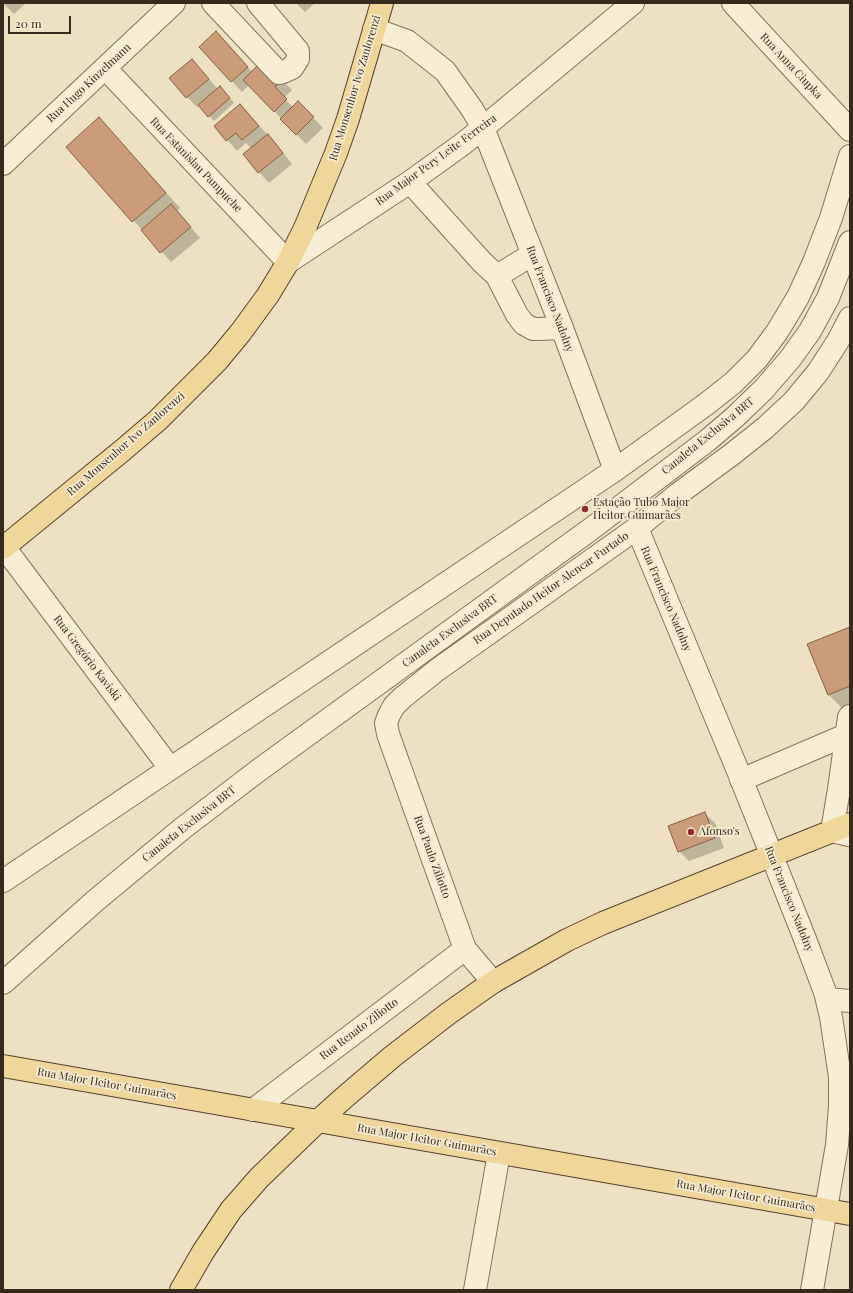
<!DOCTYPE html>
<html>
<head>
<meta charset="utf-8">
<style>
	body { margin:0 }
	#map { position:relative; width:853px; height:1293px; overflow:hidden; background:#ede1c1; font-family:"Playfair Display",serif }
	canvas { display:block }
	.frame { position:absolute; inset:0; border:4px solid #362a1d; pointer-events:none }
	.scale { position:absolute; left:8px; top:16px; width:63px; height:18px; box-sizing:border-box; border:2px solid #362a1d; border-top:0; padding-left:5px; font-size:12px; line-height:14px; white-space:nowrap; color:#362a1d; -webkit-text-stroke:3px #f5ebd0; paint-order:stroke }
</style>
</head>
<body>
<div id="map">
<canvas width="853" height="1293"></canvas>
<div class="frame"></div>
<div class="scale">20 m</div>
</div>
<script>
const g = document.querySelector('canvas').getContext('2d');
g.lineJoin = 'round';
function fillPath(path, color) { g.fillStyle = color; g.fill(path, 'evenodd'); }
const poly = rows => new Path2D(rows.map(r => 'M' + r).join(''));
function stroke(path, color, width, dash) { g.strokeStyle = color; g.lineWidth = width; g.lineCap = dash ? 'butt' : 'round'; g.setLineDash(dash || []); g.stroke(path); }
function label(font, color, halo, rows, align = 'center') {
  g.font = font + ' "Playfair Display",serif'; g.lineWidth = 3.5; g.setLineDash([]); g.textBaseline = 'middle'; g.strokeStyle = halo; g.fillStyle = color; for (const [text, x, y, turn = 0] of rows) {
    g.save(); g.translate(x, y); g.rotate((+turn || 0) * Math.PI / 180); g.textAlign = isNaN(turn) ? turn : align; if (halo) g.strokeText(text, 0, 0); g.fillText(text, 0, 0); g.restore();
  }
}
fillPath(poly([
	[3,3,26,3,14,14],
	[296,3,315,3,305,12],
	[226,43,252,72,263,61,292,90,284,98,293,107,298,102,323,128,306,144,249,85,242,92,200,47],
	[192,60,218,89,225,92,234,103,214,121,199,105,197,107,187,97],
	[240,105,278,146,292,164,269,183,259,172,252,149,246,143,237,151,215,126],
	[99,119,114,134,180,208,177,211,200,238,171,262,67,147],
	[850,628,850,707,844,710,829,695],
	[704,813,715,823,724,848,689,861,679,851]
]), '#0003');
const building = poly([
	[216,31,248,67,231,82,199,47,216,31],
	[192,59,209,79,186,98,169,78,192,59],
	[263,60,282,79,275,87,287,99,274,112,243,80,263,60],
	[220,86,230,98,208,117,198,105,220,86],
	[298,101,314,117,296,135,280,119,298,101],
	[240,104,259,126,242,140,236,133,226,141,214,126,240,104],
	[99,117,166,193,132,222,66,147,99,117],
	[268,134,283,153,258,173,243,154,268,134],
	[171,204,191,227,160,253,141,230,171,204],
	[850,627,850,686,828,695,807,644,850,627],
	[705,812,715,838,678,852,668,826,705,812]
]);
fillPath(building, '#cb9c77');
stroke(building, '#855d3f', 1);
const minor = poly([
	[213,3,279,73,283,72,292,68,298,59,298,51,258,3],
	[733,3,850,130],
	[374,29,407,41,445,71,472,109,483,128,562,328,615,470],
	[105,68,288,262,410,182,460,146,483,128,633,3],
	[3,164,174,3],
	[410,182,482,262,497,276,517,315,524,324,533,329,539,329,562,328],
	[497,276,533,254],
	[637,528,738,771,805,939,825,992,831,1017,840,1077,840,1106,837,1145,812,1290],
	[4,547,170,768],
	[741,780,846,735],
	[839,789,849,717,850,716],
	[849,835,832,831,839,789,850,784],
	[3,881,615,470,705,405,733,383,757,359,777,332,798,297,814,262,831,218,850,156],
	[493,982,465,949,388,734,386,723,389,715,394,706,402,698,437,670,637,528,678,494,731,455,765,428,794,401,818,372,838,341,850,318],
	[3,983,95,901,183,828,259,770,591,529,708,440,735,417,764,389,790,359,810,331,828,298,850,242],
	[827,999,850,1001],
	[253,1110,465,949],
	[475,1290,499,1153]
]);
const major = poly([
	[3,548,123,450,158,420,217,361,241,332,268,295,288,262,305,228,336,153,348,119,382,3],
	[3,1066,850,1214],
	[181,1290,203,1252,231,1210,259,1178,318,1121,346,1096,393,1056,449,1013,493,982,567,940,603,923,850,824]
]);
stroke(minor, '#867259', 24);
stroke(major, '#54402d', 24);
stroke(minor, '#f8eed4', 22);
stroke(major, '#f0d799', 22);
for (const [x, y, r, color] of [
	[585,509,4,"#942c2a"],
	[691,832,4,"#942c2a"]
]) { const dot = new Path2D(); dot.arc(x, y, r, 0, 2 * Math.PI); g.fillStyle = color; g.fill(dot); stroke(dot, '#f5ebd0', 1.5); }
label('11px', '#362a1d', '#f5ebd0', [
	["Rua Anna Ciupka",791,66,47],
	["Rua Hugo Kinzelmann",89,83,-43],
	["Rua Monsenhor Ivo Zanlorenzi",355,88,-73],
	["Rua Major Pery Leite Ferreira",436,160,-36],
	["Rua Estanislau Pampuche",196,165,46],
	["Rua Francisco Nadolny",550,299,69],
	["Canaleta Exclusiva BRT",708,436,-39],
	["Rua Monsenhor Ivo Zanlorenzi",126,444,-41],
	["Rua Deputado Heitor Alencar Furtado",551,588,-35],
	["Rua Francisco Nadolny",666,599,67],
	["Canaleta Exclusiva BRT",450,631,-36],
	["Rua Gregório Kaviski",87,658,53],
	["Canaleta Exclusiva BRT",189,824,-38],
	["Rua Paulo Ziliotto",432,857,70],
	["Rua Francisco Nadolny",789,899,68],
	["Rua Renato Ziliotto",359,1029,-37],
	["Rua Major Heitor Guimarães",107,1084,10],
	["Rua Major Heitor Guimarães",427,1140,10],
	["Rua Major Heitor Guimarães",746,1196,10]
]);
label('11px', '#362a1d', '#f5ebd0', [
	["Estação Tubo Major",593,503],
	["Heitor Guimarães",593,516],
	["Afonso's",699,832]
], 'left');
</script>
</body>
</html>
